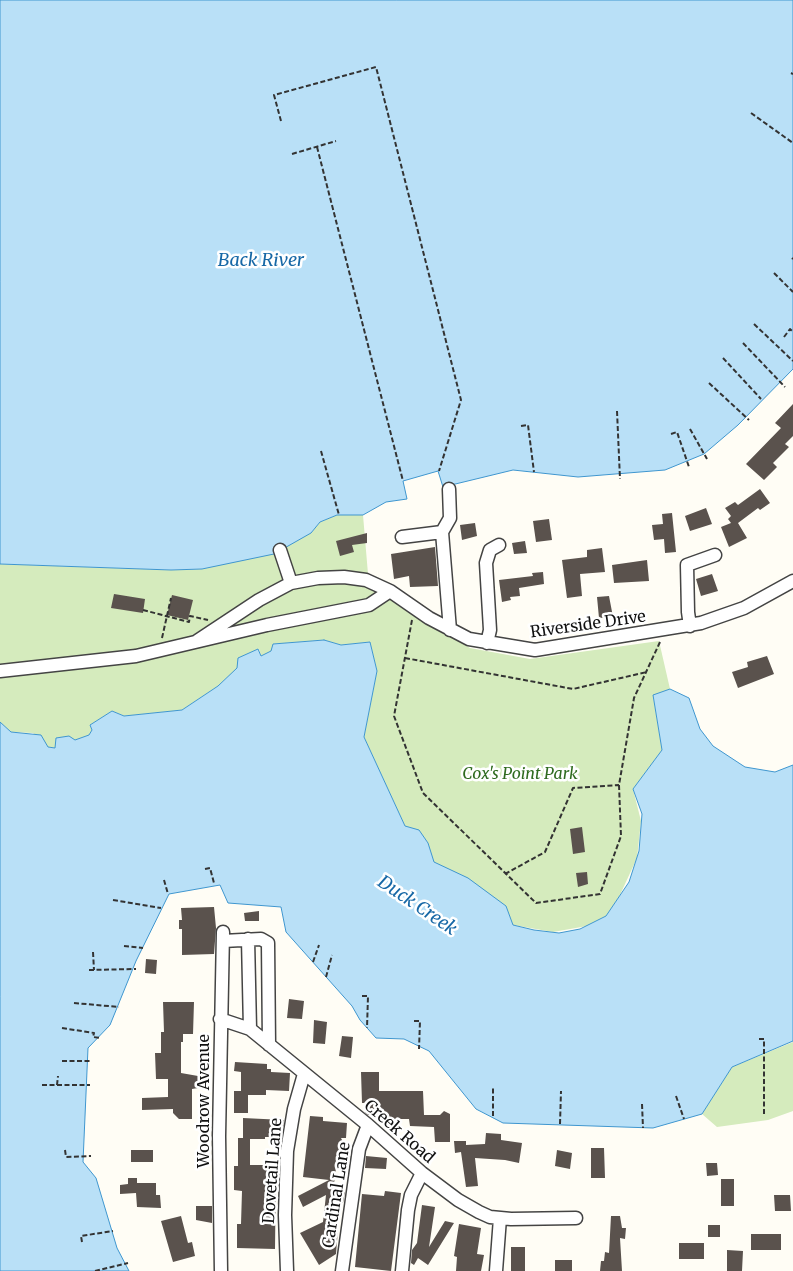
<!DOCTYPE html>
<html>
<head>
<meta charset="utf-8">
<style>
	body { margin:0 }
	canvas { display:block; background:#fffdf5 }
</style>
</head>
<body>
<canvas width="793" height="1271"></canvas>
<script>
const g = document.querySelector('canvas').getContext('2d');
g.lineJoin = 'round';
function fillPath(path, color) { g.fillStyle = color; g.fill(path, 'evenodd'); }
const poly = rows => new Path2D(rows.map(r => 'M' + r).join(''));
function stroke(path, color, width, dash) { g.strokeStyle = color; g.lineWidth = width; g.lineCap = dash ? 'butt' : 'round'; g.setLineDash(dash || []); g.stroke(path); }
function label(font, color, halo, rows, align = 'center') {
  g.font = font + ' Merriweather,serif'; g.lineWidth = 5; g.setLineDash([]); g.textBaseline = 'middle'; g.strokeStyle = halo; g.fillStyle = color; for (const [text, x, y, turn = 0] of rows) {
    g.save(); g.translate(x, y); g.rotate((+turn || 0) * Math.PI / 180); g.textAlign = isNaN(turn) ? turn : align; if (halo) g.strokeText(text, 0, 0); g.fillText(text, 0, 0); g.restore();
  }
}
fillPath(poly([
	[337,515,363,515,368,574,380,580,404,606,470,648,530,659,659,641,670,689,653,696,662,750,633,789,641,821,637,858,619,897,606,916,587,926,553,932,513,925,506,906,433,862,428,843,419,831,405,826,364,737,377,671,370,642,341,645,324,640,273,644,272,651,261,656,259,649,239,658,238,668,218,686,182,710,124,716,112,711,90,725,92,730,89,735,55,748,48,747,33,733,11,732,0,722,0,564,172,570,202,569,311,533,320,522],
	[793,1042,793,1111,768,1120,717,1127,702,1114,732,1067]
]), '#d5ebbd');
const water = poly([
	[0,0,793,0,793,369,738,425,704,454,665,470,578,477,513,470,443,487,438,471,403,481,407,499,386,502,363,515,337,515,320,522,311,533,274,554,202,569,171,570,0,564,0,0],
	[324,640,341,645,370,642,377,671,364,737,405,826,419,830,428,843,434,862,468,878,506,906,513,925,534,930,559,933,580,929,606,916,629,882,639,851,642,814,633,789,662,750,653,695,670,689,689,698,700,729,713,746,745,767,775,772,793,765,793,1041,732,1067,702,1114,653,1128,503,1123,476,1109,429,1051,404,1039,376,1038,360,1020,352,1006,286,932,281,907,228,903,220,885,169,894,136,961,110,1025,88,1048,83,1162,96,1178,117,1248,129,1271,0,1271,0,722,11,732,41,735,48,747,55,748,56,738,69,736,75,740,89,735,92,730,90,725,112,711,124,716,182,710,218,686,237,668,238,658,258,649,261,656,271,651,273,644,324,640]
]);
fillPath(water, '#b9e0f7');
stroke(water, '#3f96cf', 1);
fillPath(poly([
	[793,404,793,436,785,444,789,447,773,463,777,467,764,480,746,464,781,428,775,423],
	[760,489,770,503,760,510,758,508,738,523,747,538,729,547,721,527,731,523,728,519,731,516,725,508,735,502,738,505],
	[706,508,712,524,690,531,685,516],
	[672,513,676,552,665,553,664,539,654,540,652,525,663,524,662,514],
	[549,519,552,540,536,542,533,521],
	[475,523,477,536,462,540,460,525],
	[367,533,367,543,352,545,354,552,340,556,336,541],
	[525,541,527,553,514,554,512,543],
	[435,547,438,586,410,587,409,576,394,579,391,554],
	[602,548,605,572,580,574,582,596,567,598,562,560,587,557,587,550],
	[647,560,649,581,614,583,612,565],
	[543,572,544,584,519,588,520,596,510,597,511,600,502,602,499,580,533,576,532,573],
	[712,574,718,591,701,596,696,579],
	[114,594,145,599,143,613,111,608],
	[172,595,193,600,188,620,167,615],
	[609,596,613,617,599,618,597,597],
	[767,656,774,674,738,688,732,672,748,667,747,662],
	[582,827,585,852,573,854,570,829],
	[587,872,588,884,578,887,576,873],
	[214,907,216,928,214,954,182,955,182,929,179,929,179,920,182,920,181,908],
	[259,911,259,921,245,921,244,913],
	[146,959,157,960,156,974,145,973],
	[289,999,304,1001,302,1019,287,1018],
	[163,1002,194,1002,193,1034,183,1034,183,1042,181,1042,181,1073,198,1076,198,1088,192,1089,192,1119,179,1119,173,1113,173,1109,142,1110,142,1098,168,1097,168,1079,156,1079,155,1053,161,1053,161,1032,164,1032],
	[314,1020,327,1022,325,1044,313,1043],
	[342,1036,353,1037,351,1058,339,1056],
	[235,1062,267,1064,267,1069,271,1069,271,1072,290,1073,289,1091,266,1090,266,1095,248,1095,248,1113,234,1113,234,1091,241,1091,241,1072,234,1071],
	[361,1072,379,1072,379,1091,423,1091,424,1115,440,1115,444,1111,450,1114,450,1142,435,1142,434,1127,410,1126,409,1119,388,1119,388,1115,368,1115,365,1112,365,1103,362,1103],
	[310,1116,323,1117,323,1121,347,1123,346,1138,341,1138,350,1156,347,1163,336,1168,334,1184,341,1185,341,1192,345,1192,343,1203,340,1203,336,1254,319,1265,300,1233,323,1222,326,1195,303,1207,298,1196,329,1180,303,1177],
	[243,1118,284,1120,282,1134,273,1134,273,1137,265,1137,265,1139,250,1139,250,1165,276,1165,275,1249,237,1248,237,1224,241,1224,242,1191,234,1190,234,1166,238,1166,238,1138,243,1138],
	[486,1133,501,1134,501,1140,522,1143,519,1163,505,1160,475,1158,478,1186,466,1187,461,1152,455,1153,454,1141,466,1141,466,1145,485,1144],
	[591,1148,604,1148,605,1178,591,1178],
	[131,1150,153,1150,153,1162,131,1162],
	[557,1150,572,1153,570,1169,555,1166],
	[366,1156,387,1158,386,1169,365,1168],
	[706,1163,717,1163,718,1175,707,1176],
	[128,1178,137,1178,137,1183,156,1183,156,1195,160,1195,161,1208,137,1207,136,1193,120,1194,120,1185,128,1184],
	[721,1179,734,1179,734,1206,721,1206],
	[385,1191,401,1193,391,1271,355,1267,362,1194,384,1196],
	[774,1195,790,1195,791,1211,775,1211],
	[422,1205,435,1207,429,1247,445,1221,454,1223,428,1265,418,1258,414,1265,411,1263,412,1250,417,1243],
	[196,1206,212,1206,212,1223,196,1220],
	[181,1216,188,1243,192,1242,195,1256,173,1262,161,1221],
	[611,1216,620,1216,622,1228,626,1228,625,1239,620,1238,622,1271,600,1271,601,1261,604,1261,605,1252,609,1253],
	[459,1224,481,1228,477,1254,484,1255,481,1271,456,1271,457,1257,454,1256],
	[708,1225,720,1225,720,1237,708,1237],
	[751,1234,781,1234,781,1250,751,1250],
	[679,1243,704,1243,704,1259,679,1259],
	[511,1247,525,1247,525,1271,511,1271],
	[727,1250,743,1251,742,1271,727,1271],
	[555,1260,572,1260,572,1271,555,1271]
]), '#5a524d');
const minor = poly([
	[442,532,450,518,449,489],
	[402,537,442,532,450,630],
	[280,550,291,583],
	[690,626,688,612,687,565,715,555],
	[197,641,259,600,291,583,318,578,344,577,366,580,390,591,429,618,469,639,535,650,701,623,744,608,793,581],
	[487,643,490,630,486,563,490,550,499,545],
	[0,671,136,656,267,625,369,605,390,591],
	[248,939,250,1029],
	[223,941,261,939,268,943,269,1045],
	[220,1019,250,1029,368,1125,422,1173,458,1200,479,1212,490,1217,511,1219,576,1218],
	[221,1271,219,1136,223,932],
	[287,1271,285,1215,287,1151,294,1109,304,1074],
	[342,1271,359,1149,368,1125],
	[402,1271,408,1210,411,1195,422,1173],
	[496,1271,500,1218]
]);
stroke(minor, '#444', 15);
stroke(poly([
	[791,73,793,74],
	[751,113,793,143],
	[281,121,274,95,376,67,461,400,439,471],
	[317,147,403,481],
	[292,154,336,141],
	[792,258,793,259],
	[774,273,793,292],
	[754,324,793,361],
	[784,337,790,329,793,332],
	[743,343,785,387],
	[723,358,761,399],
	[709,383,749,420],
	[617,411,620,479],
	[521,426,528,425,534,472],
	[690,429,707,459],
	[671,434,677,432,689,467],
	[321,451,339,515],
	[143,610,189,622,190,616,208,620],
	[412,620,394,716,423,793,536,903,600,894,621,836,619,785,634,698,660,642],
	[162,638,171,598],
	[405,658,573,689,647,672],
	[205,869,210,868,214,883],
	[505,874,545,852,573,788,619,785],
	[164,880,168,894],
	[113,900,161,908],
	[124,946,143,948],
	[93,952,94,970],
	[313,962,319,945],
	[89,970,136,969],
	[326,977,332,955],
	[362,996,368,996,367,1028],
	[74,1003,119,1007],
	[414,1021,420,1021,419,1049],
	[62,1028,94,1033,93,1037,101,1038],
	[759,1039,764,1039,764,1115],
	[62,1061,92,1061],
	[42,1085,90,1085],
	[57,1085,58,1076],
	[676,1096,684,1119],
	[642,1104,643,1128],
	[493,1116,493,1086],
	[560,1124,561,1091],
	[65,1150,66,1157,91,1156],
	[82,1242,81,1236,113,1231],
	[95,1271,128,1263]
]), '#333', 2, [5, 2.5]);
stroke(minor, '#fff', 12);
label('16px', '#111', '#fff', [
	["Riverside Drive",588,625,-8],
	["Woodrow Avenue",204,1101,-90],
	["Creek Road",399,1132,41],
	["Dovetail Lane",273,1171,-86],
	["Cardinal Lane",337,1195,-81]
]);
label('italic 16px', '#2f6b1f', '#fff', [
	["Cox's Point Park",520,774]
]);
label('italic 18px', '#1768a6', '#fff', [
	["Back River",261,261],
	["Duck Creek",417,906,34]
]);
</script>
</body>
</html>
